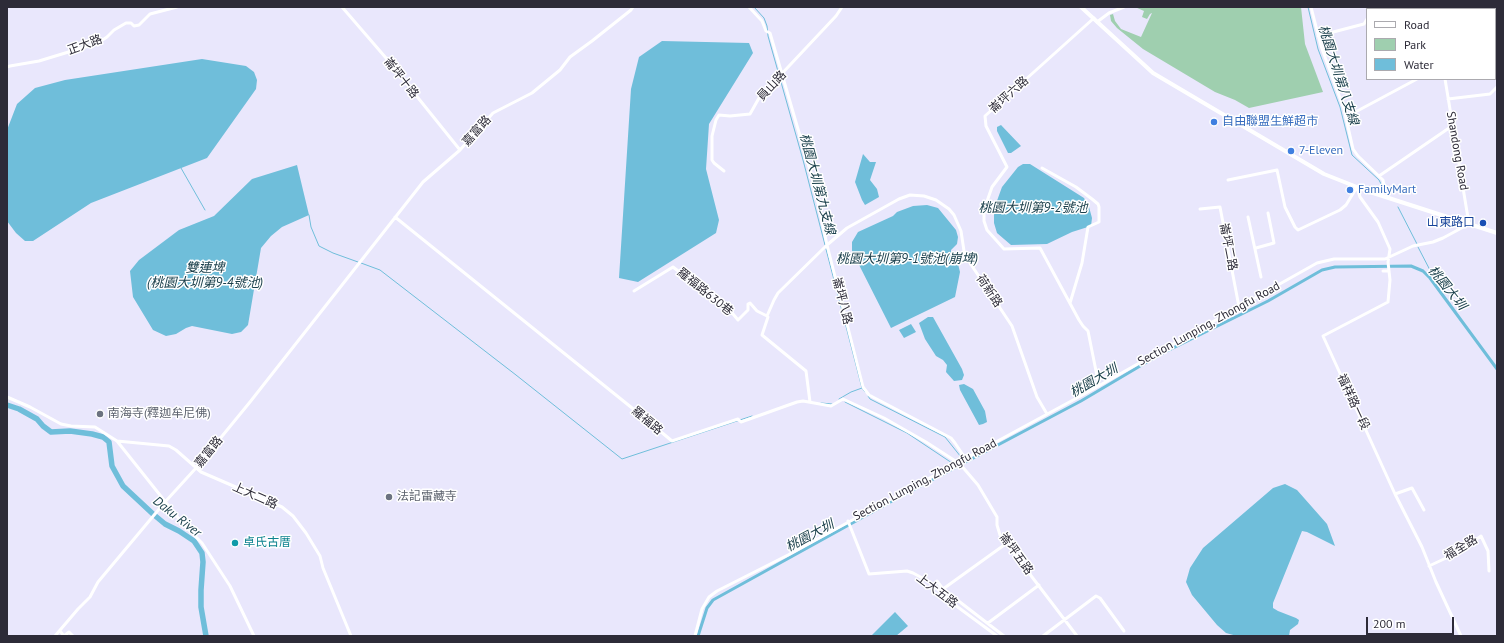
<!DOCTYPE html>
<html>
<head>
<meta charset="utf-8">
<style>
	body { margin:0 }
	#map { position:relative; width:1504px; height:643px; overflow:hidden; background:#e9e7fc; font-family:"PT Sans",sans-serif }
	canvas { display:block }
	.frame { position:absolute; inset:0; border:8px solid #2d2b38; pointer-events:none }
	.legend { position:absolute; left:1366px; top:8px; width:130px; height:72px; box-sizing:border-box; background:#fff; border:1px solid #abaaaf; margin:0; padding:5px 7px; list-style:none; font-size:12px; color:#2d2b38 }
	.legend li { display:flex; align-items:center; gap:8px; height:20px }
	.legend b { width:20px; border:1px solid #abaaaf }
	.scale { position:absolute; left:1366px; top:617px; width:88px; height:18px; box-sizing:border-box; border:2px solid #2d2b38; border-top:0; padding-left:5px; font-size:12px; line-height:14px; white-space:nowrap; color:#2d2b38; -webkit-text-stroke:3px #fff; paint-order:stroke }
</style>
</head>
<body>
<div id="map">
<canvas width="1504" height="643"></canvas>
<div class="frame"></div>
<ul class="legend">
<li><b style="height:5px;background:#fff"></b>Road</li>
<li><b style="height:11px;background:#9fcfaf"></b>Park</li>
<li><b style="height:11px;background:#6fbeda"></b>Water</li>
</ul>
<div class="scale">200 m</div>
</div>
<script>
const g = document.querySelector('canvas').getContext('2d');
g.lineJoin = 'round';
function fillPath(path, color) { g.fillStyle = color; g.fill(path, 'evenodd'); }
const poly = rows => new Path2D(rows.map(r => 'M' + r).join(''));
function stroke(path, color, width, dash) { g.strokeStyle = color; g.lineWidth = width; g.lineCap = dash ? 'butt' : 'round'; g.setLineDash(dash || []); g.stroke(path); }
function label(font, color, halo, rows, align = 'center') {
  g.font = font + ' "PT Sans","Noto Sans TC",sans-serif'; g.lineWidth = 3; g.setLineDash([]); g.textBaseline = 'middle'; g.strokeStyle = halo; g.fillStyle = color; for (const [text, x, y, turn = 0] of rows) {
    g.save(); g.translate(x, y); g.rotate((+turn || 0) * Math.PI / 180); g.textAlign = isNaN(turn) ? turn : align; if (halo) g.strokeText(text, 0, 0); g.fillText(text, 0, 0); g.restore();
  }
}
fillPath(poly([
	[1135,7,1301,7,1305,44,1323,92,1249,108,1235,100,1215,92,1143,49,1117,28,1111,21,1110,15,1113,14,1115,21,1121,29,1141,37,1152,13,1150,14,1147,19,1142,17,1144,11]
]), '#9fcfaf');
fillPath(poly([
	[662,41,749,43,753,53,709,124,706,169,719,220,716,233,638,282,619,278,631,89,639,57],
	[202,59,246,66,254,72,257,80,256,89,207,158,91,203,33,241,25,241,16,233,7,221,7,130,17,104,35,88,65,80],
	[1001,125,1021,146,1011,153,1008,153,997,131,997,127],
	[863,154,870,162,876,162,870,180,877,189,879,197,865,205,862,200,855,182],
	[1023,164,1030,164,1084,198,1089,207,1092,218,1091,226,1072,232,1047,244,1011,245,997,233,994,223,994,209,1002,187,1018,167],
	[297,165,309,215,282,227,271,236,261,248,248,325,241,332,232,334,192,326,186,328,176,334,166,336,153,330,133,297,130,271,139,260,179,230,214,216,252,179],
	[927,205,938,208,956,230,958,237,957,244,951,250,951,255,958,264,960,272,955,297,891,328,852,251,852,242,858,232,893,216,897,212,913,206],
	[928,317,933,317,962,369,964,375,962,380,954,381,946,372,947,365,943,360,936,356,925,339,919,323],
	[911,324,916,332,904,338,899,330],
	[964,384,973,389,985,411,987,422,983,424,979,425,960,390,959,385],
	[1285,484,1297,490,1327,524,1335,546,1307,532,1302,531,1273,603,1273,608,1278,611,1296,618,1299,620,1298,624,1290,630,1289,636,1237,636,1226,633,1217,625,1192,595,1186,582,1190,568,1203,548,1273,488],
	[895,612,908,626,896,636,871,636]
]), '#6fbeda');
stroke(poly([
	[754,7,764,18,767,26,768,36,803,160,825,245],
	[1308,7,1318,49,1340,107,1352,155,1379,180,1381,184],
	[181,168,205,210],
	[1398,207,1417,244],
	[309,215,311,227,319,246,333,253,358,262],
	[1418,247,1432,274,1430,278],
	[826,249,862,388,865,392],
	[361,263,380,270,516,375,622,459,752,416],
	[868,396,870,399,945,437,961,457],
	[839,399,851,392,862,388],
	[845,402,907,433,952,463],
	[821,403,832,404],
	[964,462,965,463],
	[956,466,958,467]
]), '#6fbeda', 1);
stroke(poly([
	[698,636,707,608,713,600,894,500,1081,401,1157,356,1268,301,1322,270,1335,267,1411,266,1423,271,1430,278,1497,369]
]), '#6fbeda', 3);
stroke(poly([
	[7,405,19,409,37,419,43,426,51,432,70,431,92,434,103,437,109,442,112,466,123,486,153,514,165,524,179,531,194,541,202,553,203,562,201,590,201,607,206,636]
]), '#6fbeda', 5.5);
stroke(poly([
	[342,7,386,58,460,150],
	[749,7,762,21,766,31,770,33,814,184,827,245,863,387,869,395,951,438,955,443,965,458],
	[1311,7,1321,46,1344,109,1353,149,1358,156,1383,180,1384,186,1381,195],
	[1369,9,1370,7],
	[1413,9,1432,7],
	[1448,9,1448,7],
	[1094,18,985,116,986,126,1007,167,992,187,984,210,984,221,987,230,1004,249,1040,248,1079,320,1083,326,1088,331,1099,386],
	[1097,22,1109,13,1124,7],
	[1318,36,1360,25,1364,24,1367,19],
	[1495,38,1497,40],
	[7,67,10,66,39,61,98,43,107,37,114,30,126,23,131,23,134,26,139,25,150,14,177,7],
	[1448,99,1490,94,1497,87],
	[1346,117,1417,79],
	[1042,168,1076,187,1092,199,1098,204,1099,207,1099,222,1088,227,1082,263,1070,303],
	[724,171,714,163,712,160,712,136,716,120,719,115,730,116,750,114,759,98,836,16,842,7],
	[1379,176,1452,126],
	[1228,180,1277,170,1285,207,1295,227,1298,230,1340,210,1346,205,1357,187],
	[1357,187,1360,197,1378,222,1390,249,1388,262,1390,280,1388,302,1323,336,1395,494,1422,547,1436,582,1461,636],
	[1200,209,1220,207,1239,307],
	[395,217,642,416,672,441,738,419,741,422,797,402,803,401,831,406,843,399,884,418,926,442,960,464,978,485,997,517,997,525,1000,535,1077,636],
	[1248,217,1261,277],
	[1256,248,1274,243,1268,213],
	[1383,271,1389,271],
	[634,291,673,267,733,314,738,320,748,310,748,304,750,303,757,311,767,316],
	[7,397,30,407,61,424,71,426,95,427,117,441,183,524,202,543,230,586,254,636],
	[810,402,806,371,762,335,768,317,767,316,774,300,778,293,827,245,847,228,899,199,910,195,924,196,936,200,949,209,954,215,961,231,964,251,966,257,1012,326,1037,397,1047,414],
	[117,441,169,446,176,450,201,472,282,507,293,516,306,533,320,556,323,568,351,636],
	[1395,494,1412,488,1424,510],
	[848,521,869,574,907,571,913,573,928,581,955,605,997,636],
	[1429,566,1459,552,1481,536,1488,551,1489,571],
	[937,581,943,589,1004,636],
	[943,589,1007,543],
	[988,623,1039,585],
	[60,631,64,636,69,632,73,636],
	[55,636,78,609,90,597,98,582,165,502,196,468,250,402,423,182,460,150,493,113,532,93,560,70,570,57,592,41,631,10,633,7],
	[695,636,702,609,709,597,717,591,788,555,1086,393,1317,263,1334,259,1385,259,1413,246,1433,242,1443,238,1469,224,1445,79],
	[1043,636,1096,596,1100,598,1124,631]
]), '#fff', 3);
stroke(poly([
	[1081,7,1153,73,1324,174,1367,191,1497,233]
]), '#fff', 4);
for (const [x, y, r, color] of [
	[1214,122,4,"#3f7fe0"],
	[1291,151,4,"#3f7fe0"],
	[1350,190,4,"#3f7fe0"],
	[1483,223,4,"#1a4fb4"],
	[100,414,4,"#6b7280"],
	[389,497,4,"#6b7280"],
	[235,543,4,"#0f9aa8"]
]) { const dot = new Path2D(); dot.arc(x, y, r, 0, 2 * Math.PI); g.fillStyle = color; g.fill(dot); stroke(dot, '#fff', 1.5); }
label('12px', '#2d2b38', '#fff', [
	["正大路",85,45,-20],
	["崙坪十路",401,78,52],
	["員山路",772,86,-47],
	["崙坪六路",1009,95,-42],
	["嘉富路",477,131,-48],
	["Shandong Road",1457,151,80],
	["崙坪二路",1228,247,79],
	["荷新路",989,291,56],
	["羅福路630巷",705,292,39],
	["崙坪八路",842,301,76],
	["Section Lunping, Zhongfu Road",1209,324,-29],
	["福祥路一段",1353,402,65],
	["羅福路",647,421,40],
	["嘉富路",209,452,-51],
	["Section Lunping, Zhongfu Road",925,480,-28],
	["上大二路",255,496,24],
	["福全路",1461,548,-31],
	["崙坪五路",1016,554,54],
	["上大五路",937,591,37]
]);
label('12px', '#366cbe', '#fff', [
	["自由聯盟生鮮超市",1222,122],
	["7-Eleven",1299,151],
	["FamilyMart",1358,190]
], 'left');
label('12px', '#164399', '#fff', [
	["山東路口",1475,223]
], 'right');
label('12px', '#5b616d', '#fff', [
	["南海寺(釋迦牟尼佛)",108,414],
	["法記雷藏寺",397,497]
], 'left');
label('12px', '#0d838f', '#fff', [
	["卓氏古厝",243,543]
], 'left');
label('italic 13px', '#1b404c', '#fff', [
	["桃園大圳第八支線",1338,75,72],
	["桃園大圳第九支線",817,184,75],
	["桃園大圳第9-2號池",1033,208],
	["桃園大圳第9-1號池(崩埤)",907,259],
	["雙連埤",205,268],
	["(桃園大圳第9-4號池)",205,283],
	["桃園大圳",1447,288,51],
	["桃園大圳",1094,381,-30],
	["Daku River",177,517,38],
	["桃園大圳",810,536,-28]
]);
</script>
</body>
</html>
